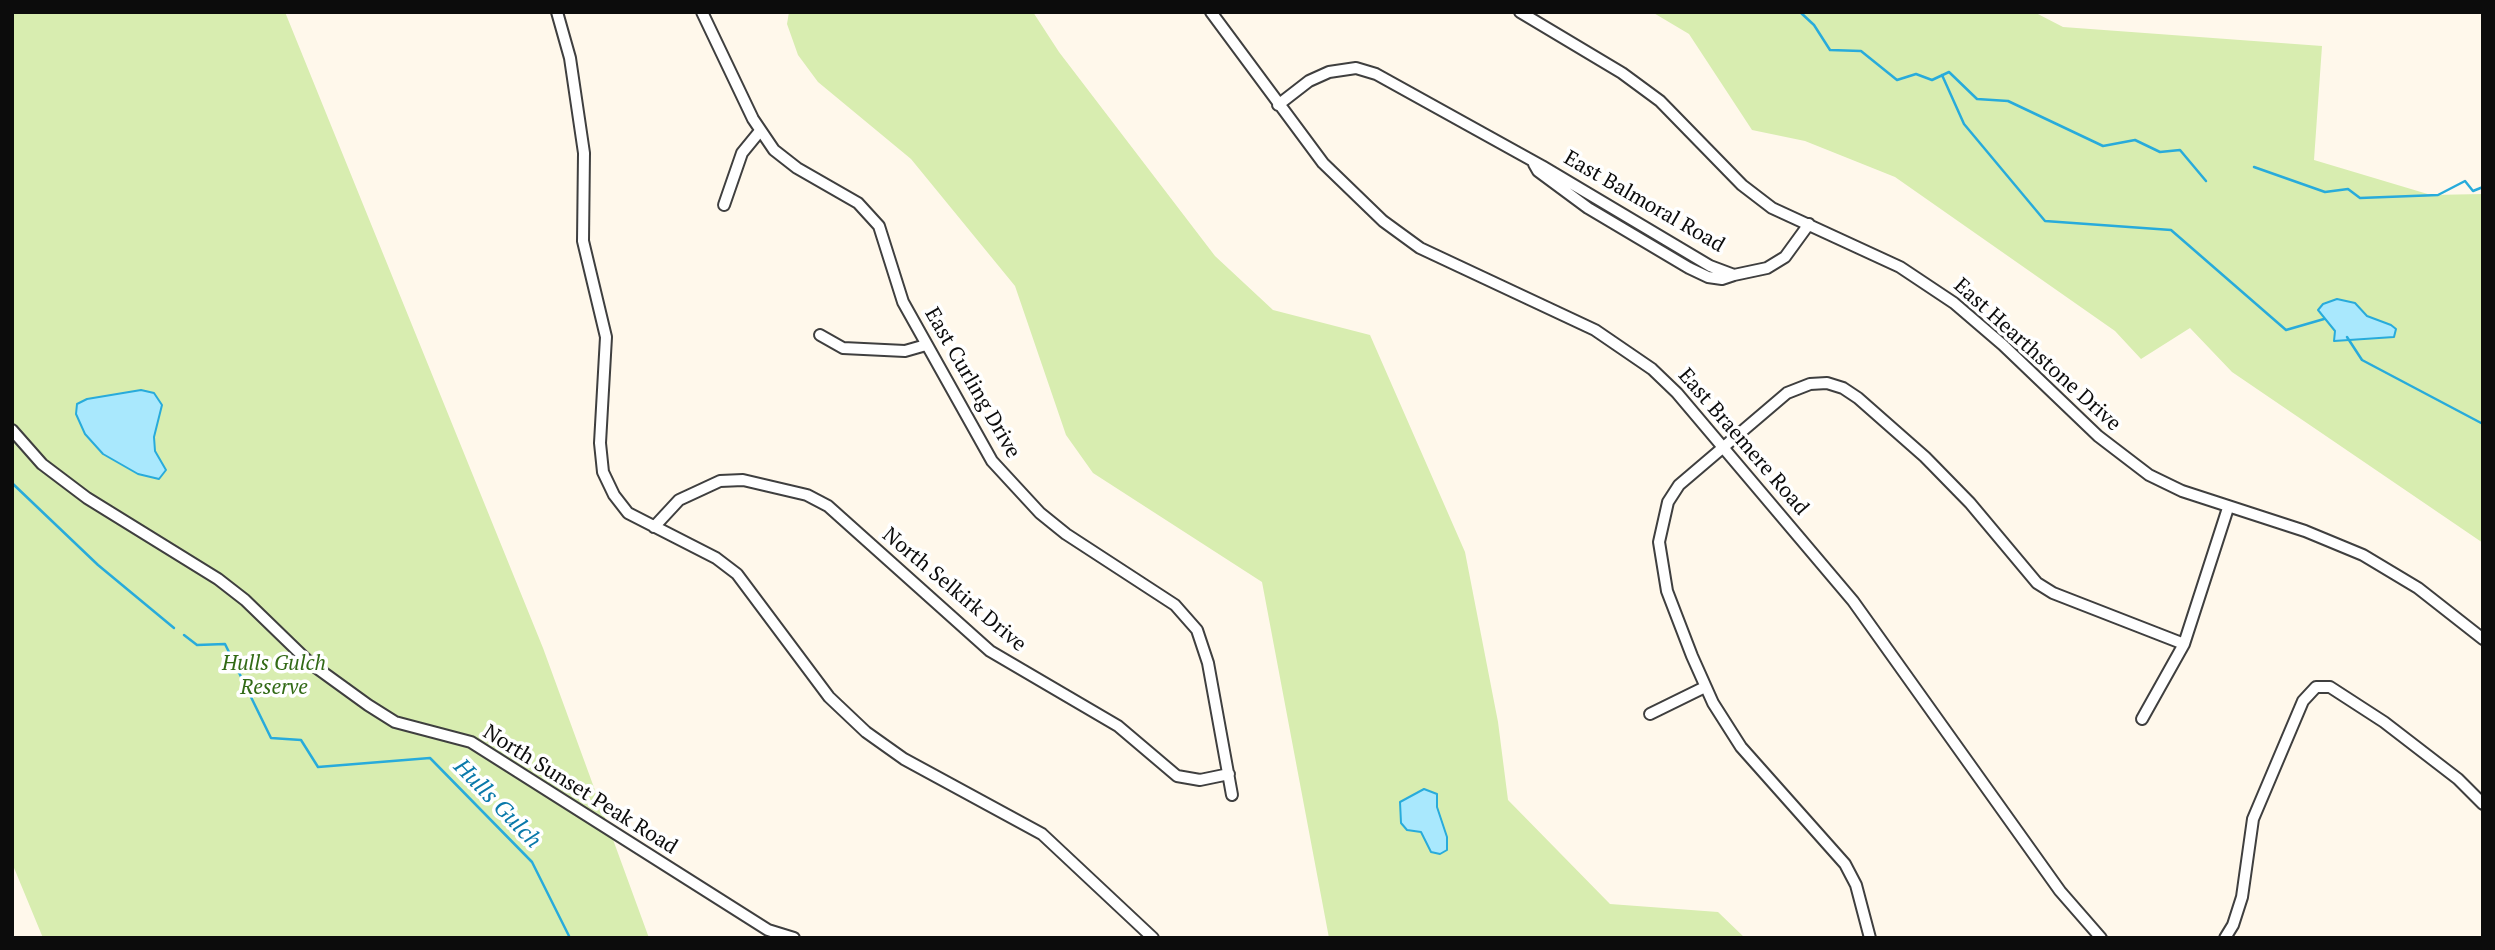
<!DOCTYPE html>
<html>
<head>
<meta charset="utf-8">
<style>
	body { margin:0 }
	#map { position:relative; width:2495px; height:950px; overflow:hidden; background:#fff8eb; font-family:"PT Serif",serif }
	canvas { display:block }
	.frame { position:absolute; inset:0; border:14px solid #0c0c0c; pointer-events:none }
</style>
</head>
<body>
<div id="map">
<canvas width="2495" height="950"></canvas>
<div class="frame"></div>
</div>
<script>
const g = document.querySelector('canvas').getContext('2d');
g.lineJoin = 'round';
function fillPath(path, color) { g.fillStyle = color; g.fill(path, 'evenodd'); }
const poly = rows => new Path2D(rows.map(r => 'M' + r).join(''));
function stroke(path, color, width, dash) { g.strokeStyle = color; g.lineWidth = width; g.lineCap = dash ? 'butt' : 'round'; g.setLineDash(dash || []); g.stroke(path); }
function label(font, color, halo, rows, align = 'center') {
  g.font = font + ' "PT Serif",serif'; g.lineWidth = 7; g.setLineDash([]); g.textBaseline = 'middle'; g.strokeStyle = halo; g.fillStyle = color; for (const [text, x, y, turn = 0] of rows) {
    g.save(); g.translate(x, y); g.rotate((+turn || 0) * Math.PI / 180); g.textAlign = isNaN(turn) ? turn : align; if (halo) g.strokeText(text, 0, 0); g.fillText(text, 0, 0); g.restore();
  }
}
fillPath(poly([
	[12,12,285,12,543,648,649,938,43,938,12,863],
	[789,12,1033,12,1059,52,1215,256,1273,310,1370,335,1465,552,1498,722,1508,800,1610,904,1718,912,1745,938,1329,938,1262,582,1093,473,1066,435,1015,286,911,159,818,82,798,55,787,24],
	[1652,12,2034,12,2063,27,2322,46,2314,160,2431,195,2483,194,2483,543,2232,372,2190,328,2141,359,2115,331,1895,177,1805,141,1752,130,1689,34]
]), '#d8edb0');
const water = poly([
	[2337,299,2355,303,2367,316,2391,325,2396,329,2394,337,2334,341,2335,331,2318,310,2323,304,2337,299],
	[141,390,154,393,162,405,154,437,155,451,166,470,159,479,138,474,103,454,85,434,76,414,77,404,87,399,141,390],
	[1424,789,1437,794,1437,807,1447,837,1447,850,1440,854,1431,852,1421,832,1407,830,1401,823,1400,802,1424,789]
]);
fillPath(water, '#a9e8fd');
stroke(water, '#28abdb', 2);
stroke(poly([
	[1800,12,1814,25,1830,50,1861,51,1897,80,1916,74,1932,80,1949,72,1977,99,2008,101,2103,146,2135,140,2160,152,2180,150,2206,181],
	[1942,75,1964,124,2045,221,2171,230,2286,330,2324,319],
	[2254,167,2325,192,2348,189,2360,198,2438,195,2465,181,2473,191,2483,187],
	[2347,337,2362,360,2483,424],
	[12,483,98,565,174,628],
	[184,635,197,645,225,644,271,738,301,740,318,767,430,758,532,862,570,938]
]), '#28abdb', 2.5);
const minor = poly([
	[557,12,570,58,584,153,583,241,606,337,600,443,603,472,614,495,628,513,716,558,737,574,829,697,866,732,904,759,1042,834,1153,938],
	[702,12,753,119,774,150,797,168,858,203,879,226,903,302,992,461,1040,513,1066,534,1175,605,1197,630,1208,663,1232,795],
	[1211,12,1323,163,1383,221,1420,248,1595,330,1652,369,1677,393,1853,601,2060,891,2101,938],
	[1520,12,1622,73,1660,101,1742,185,1772,208,1900,267,1954,303,2003,345,2098,436,2149,475,2182,491,2305,531,2363,555,2418,588,2483,639],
	[1278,105,1309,81,1329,72,1356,68,1376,74,1542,166,1710,266,1734,275,1722,279,1708,277,1689,268,1588,208,1538,171,1534,164],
	[724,205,742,153,760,131],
	[1734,275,1767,268,1785,257,1809,224],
	[820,335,843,348,905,351,926,345],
	[12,430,42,464,87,498,218,579,245,600,310,663,368,705,395,722,471,742,768,930,794,938],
	[654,527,679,500,720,481,743,480,807,495,828,506,990,651,1118,726,1177,776,1200,780,1229,774],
	[1650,714,1705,687],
	[2142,719,2184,644,2228,508],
	[1870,938,1856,885,1845,864,1741,747,1713,703,1692,656,1667,591,1659,542,1668,502,1679,485,1787,393,1810,384,1827,383,1843,388,1858,398,1925,457,1970,503,2037,583,2053,593,2184,644],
	[2225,938,2233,925,2242,897,2253,819,2303,701,2316,687,2330,687,2384,722,2458,779,2483,804]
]);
stroke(minor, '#3f3f3f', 14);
stroke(minor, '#fff', 10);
label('21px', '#0c0c0c', '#fff', [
	["East Balmoral Road",1644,202,30],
	["East Hearthstone Drive",2037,355,42],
	["East Curling Drive",972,383,60],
	["East Braemere Road",1743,442,49],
	["North Selkirk Drive",954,590,40],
	["North Sunset Peak Road",580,790,32]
]);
label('italic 21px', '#326a16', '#fff', [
	["Hulls Gulch",274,664],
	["Reserve",274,688]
]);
label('italic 23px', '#0979aa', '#fff', [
	["Hulls Gulch",497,804,46]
]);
</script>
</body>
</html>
